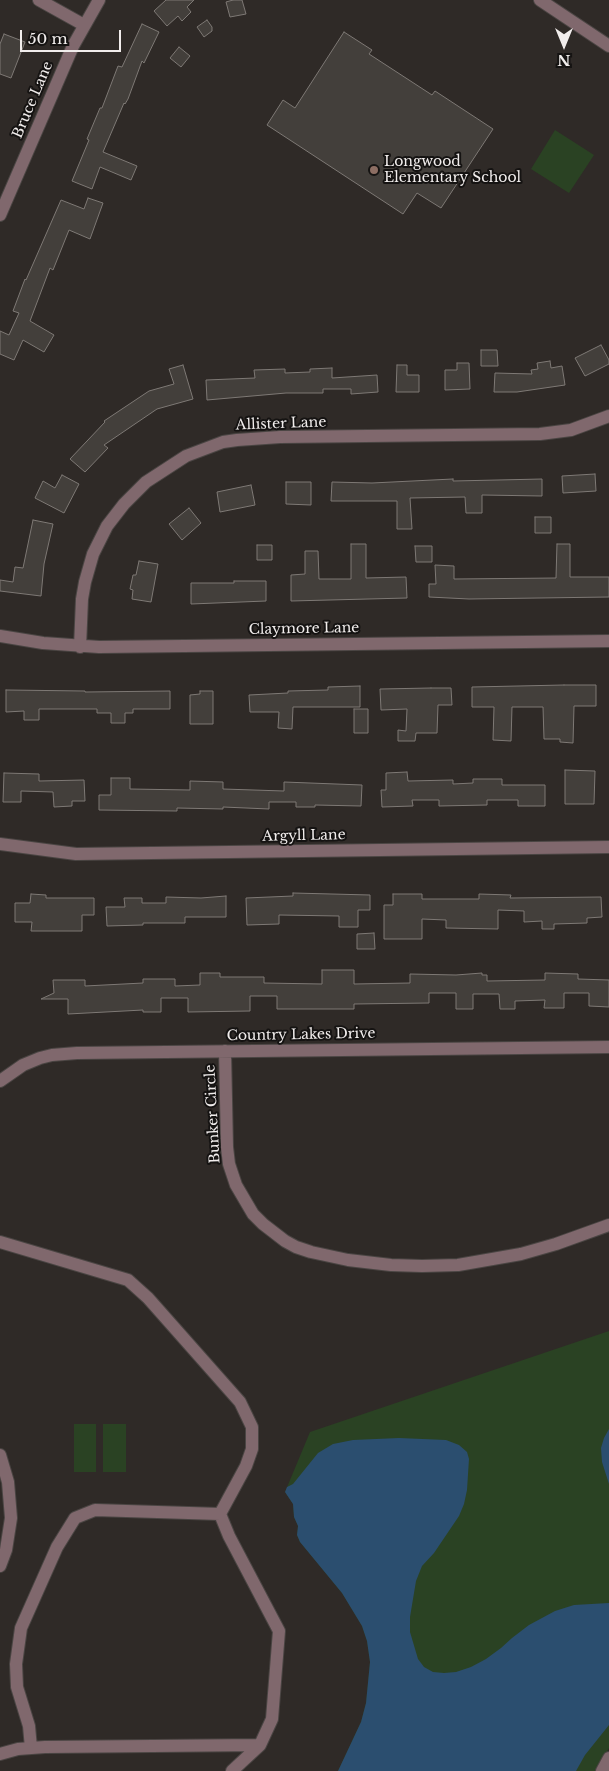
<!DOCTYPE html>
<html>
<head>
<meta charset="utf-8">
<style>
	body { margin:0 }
	#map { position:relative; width:609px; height:1771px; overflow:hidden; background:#2f2a27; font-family:"Libre Baskerville",serif }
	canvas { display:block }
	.north { position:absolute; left:539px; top:20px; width:50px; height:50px; -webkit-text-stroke:4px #151312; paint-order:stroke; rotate:180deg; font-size:14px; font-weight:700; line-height:20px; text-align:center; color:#f1edec }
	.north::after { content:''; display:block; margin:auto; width:18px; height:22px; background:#f1edec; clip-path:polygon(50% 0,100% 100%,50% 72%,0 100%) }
	.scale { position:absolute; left:20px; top:30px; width:101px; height:22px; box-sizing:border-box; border:2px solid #f1edec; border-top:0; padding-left:6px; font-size:15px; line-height:18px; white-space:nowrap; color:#f1edec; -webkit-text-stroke:4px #151312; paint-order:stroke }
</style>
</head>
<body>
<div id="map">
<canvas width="609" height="1771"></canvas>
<div class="north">N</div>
<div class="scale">50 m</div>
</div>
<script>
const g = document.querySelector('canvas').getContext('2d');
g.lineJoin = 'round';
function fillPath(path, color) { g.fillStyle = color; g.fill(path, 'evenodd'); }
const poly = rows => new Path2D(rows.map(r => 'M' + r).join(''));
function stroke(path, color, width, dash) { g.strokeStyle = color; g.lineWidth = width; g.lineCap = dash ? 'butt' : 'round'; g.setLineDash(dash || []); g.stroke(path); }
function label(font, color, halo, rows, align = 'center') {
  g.font = font + ' "Libre Baskerville",serif'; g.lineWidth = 4; g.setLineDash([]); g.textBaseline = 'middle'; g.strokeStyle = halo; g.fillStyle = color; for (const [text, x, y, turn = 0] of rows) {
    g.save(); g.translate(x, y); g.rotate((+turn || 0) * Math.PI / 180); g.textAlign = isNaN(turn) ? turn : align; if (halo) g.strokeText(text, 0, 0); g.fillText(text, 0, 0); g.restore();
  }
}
fillPath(poly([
	[555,130,594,155,569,193,531,169],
	[609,1331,609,1748,595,1771,338,1771,361,1722,366,1703,370,1662,367,1641,362,1626,342,1593,300,1542,297,1535,298,1526,294,1517,293,1504,285,1492,310,1432],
	[74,1424,96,1424,96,1472,74,1472],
	[103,1424,126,1424,126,1472,103,1472]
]), '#2a4223');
fillPath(poly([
	[609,1429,609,1484,602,1462,601,1448,604,1438],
	[399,1438,446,1440,459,1445,467,1452,469,1459,467,1490,464,1504,459,1516,434,1553,422,1566,416,1581,410,1617,410,1632,418,1659,424,1667,433,1672,444,1673,456,1672,471,1667,486,1659,501,1648,512,1638,529,1625,555,1611,574,1605,609,1603,609,1725,585,1755,576,1771,338,1771,361,1722,366,1703,370,1662,367,1641,362,1626,342,1593,300,1542,297,1535,298,1526,294,1517,293,1504,285,1492,287,1487,293,1484,318,1453,333,1444,353,1440]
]), '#2b4e6f');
const building = poly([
	[166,0,194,0,187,7,191,12,182,21,178,16,167,26,154,11,166,0],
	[233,0,242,0,246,14,230,17,226,2,233,0],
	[207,20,212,27,212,31,204,37,197,27,207,20],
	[142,24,159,32,144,63,142,61,128,99,125,104,124,103,103,152,137,166,131,180,100,167,92,189,72,181,89,140,87,139,100,108,102,108,118,66,122,67,142,24],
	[344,32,372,50,369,54,432,95,435,91,493,129,441,208,417,193,403,214,267,125,283,100,295,108,344,32],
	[4,34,25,42,11,78,0,74,0,44,4,34],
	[179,47,190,56,181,67,170,58,179,47],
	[88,198,103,203,90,239,69,230,53,270,50,268,30,321,54,335,44,352,23,340,14,360,0,354,0,331,9,335,19,313,13,311,25,279,26,280,61,200,84,209,88,198],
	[601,345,609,360,609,364,585,376,575,358,601,345],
	[481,350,497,350,498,366,481,366,481,350],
	[550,361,551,368,562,366,565,385,517,392,494,392,495,373,532,374,531,370,538,369,537,363,550,361],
	[457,363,469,363,470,389,445,390,445,370,457,370,457,363],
	[183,365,193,399,157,409,104,445,108,448,85,472,70,459,105,422,104,421,149,391,174,384,169,369,183,365],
	[397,365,407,365,407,375,419,375,419,392,396,392,397,365],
	[332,368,332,378,377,375,378,392,351,394,351,389,323,389,323,393,286,393,207,400,206,380,255,378,254,370,285,369,285,373,310,372,310,369,332,368],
	[595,474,596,491,563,493,562,476,595,474],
	[62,475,79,484,64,513,35,498,43,481,55,488,62,475],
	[453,479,453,481,542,479,542,496,482,495,482,513,466,513,465,497,410,498,412,529,397,529,397,501,331,501,332,482,372,483,453,479],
	[286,482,311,482,311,505,286,504,286,482],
	[251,485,255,505,220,512,217,492,251,485],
	[189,508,201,523,182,540,169,524,189,508],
	[535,517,551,517,551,533,535,533,535,517],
	[33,520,53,524,44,564,41,596,0,591,0,580,13,582,15,567,23,568,33,520],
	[351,544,366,544,366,578,406,577,407,598,291,601,291,575,305,574,305,551,318,551,319,579,351,579,351,544],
	[557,544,570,544,570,577,609,577,609,597,469,599,429,597,429,584,436,584,435,565,454,566,454,579,556,578,557,544],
	[257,545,272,545,272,560,257,560,257,545],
	[415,546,432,546,432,562,416,562,415,546],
	[139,561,158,564,151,602,132,599,133,590,130,589,133,575,136,575,139,561],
	[234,581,266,581,266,601,191,604,191,583,234,583,234,581],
	[564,685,596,685,596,706,574,706,573,743,560,742,560,739,544,739,543,707,512,707,511,741,493,740,494,707,472,707,472,687,564,685],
	[360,686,360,707,293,707,292,729,278,728,279,712,250,712,249,695,288,693,288,691,328,690,328,687,360,686],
	[431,688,451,688,452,705,438,705,437,733,416,733,415,741,398,741,398,730,406,731,407,709,381,710,380,689,431,688],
	[6,690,85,691,85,692,170,691,170,709,133,709,133,713,125,713,125,723,111,723,111,713,97,713,97,709,39,709,39,720,24,720,24,711,6,712,6,690],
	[200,691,213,691,213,724,190,724,190,695,200,694,200,691],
	[354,709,368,709,368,733,354,733,354,709],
	[565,770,595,771,594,804,565,804,565,770],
	[407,772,408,781,453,780,453,784,473,783,473,779,502,779,502,785,545,785,545,806,518,806,518,800,487,800,487,805,439,806,439,800,412,800,413,806,382,807,381,790,386,790,386,773,407,772],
	[4,773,39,774,39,781,84,780,85,801,72,801,72,806,54,807,53,792,21,791,21,802,3,802,4,773],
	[111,778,130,778,130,789,190,790,190,781,223,782,223,789,284,791,284,782,362,785,361,806,315,805,315,807,296,807,296,802,269,802,269,809,223,807,223,809,177,808,177,811,99,810,99,795,111,795,111,778],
	[293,893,370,895,370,910,358,910,358,927,339,927,339,916,279,915,279,924,247,925,246,898,293,896,293,893],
	[31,894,46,895,46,898,94,898,94,915,82,915,82,931,31,931,32,922,15,922,15,903,30,903,31,894],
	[393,894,422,894,422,899,479,899,479,894,511,895,510,898,601,897,602,917,587,918,587,923,554,924,554,929,542,929,542,921,524,922,524,911,498,910,498,929,446,928,446,920,422,919,422,939,384,939,384,905,393,905,393,894],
	[226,896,226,917,185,917,185,923,143,923,143,925,107,926,106,907,125,907,124,898,142,898,142,903,166,903,166,897,201,898,226,896],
	[374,933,375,949,357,949,357,934,374,933],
	[322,970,354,970,354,984,410,983,410,974,456,975,482,973,482,975,487,975,487,981,545,980,545,973,578,974,578,979,609,980,609,1007,589,1006,589,993,564,993,564,1008,544,1008,545,1000,515,1001,515,1009,500,1009,499,994,473,994,473,1009,456,1009,456,993,429,993,429,1003,354,1004,354,1009,277,1009,277,996,250,996,250,1011,188,1012,188,998,161,998,161,1012,143,1012,143,1010,68,1014,68,999,41,999,54,993,53,980,85,980,85,986,143,983,143,979,175,979,175,986,200,985,200,973,220,973,220,977,264,977,264,983,322,984,322,970]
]);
fillPath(building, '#433f3b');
stroke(building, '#7e7975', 1);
const minor = poly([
	[39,0,84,25],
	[540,0,609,46],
	[0,215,73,46,99,0],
	[0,636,43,643,99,647,609,641],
	[80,647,82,599,85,582,93,554,107,526,124,504,146,482,186,456,223,442,237,440,280,437,540,434,571,430,609,416],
	[0,844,76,854,609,847],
	[225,1051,227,1147,229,1164,236,1185,253,1214,263,1224,285,1241,296,1247,311,1252,348,1260,391,1265,422,1266,458,1265,521,1254,556,1244,609,1225],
	[0,1081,23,1065,40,1058,52,1055,77,1053,609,1047],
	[0,1242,128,1280,148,1298,240,1402,252,1427,252,1449,246,1466,220,1514,229,1536,279,1631,272,1719,260,1745,232,1771],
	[0,1455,8,1482,11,1518,6,1550,0,1566],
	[31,1748,29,1726,17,1687,16,1664,21,1628,57,1547,75,1518,95,1510,220,1514],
	[0,1754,18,1749,45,1747,260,1745],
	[602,1771,609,1758]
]);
stroke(minor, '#4a4543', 14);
stroke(minor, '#80686d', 12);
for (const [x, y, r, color] of [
	[374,170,5,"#8d6e63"]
]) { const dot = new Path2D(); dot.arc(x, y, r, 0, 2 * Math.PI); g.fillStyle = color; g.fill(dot); stroke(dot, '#151312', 2); }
label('14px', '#f1edec', '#151312', [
	["Bruce Lane",33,100,-67],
	["Allister Lane",281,424,-2],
	["Claymore Lane",304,629,-1],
	["Argyll Lane",304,836,-1],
	["Country Lakes Drive",301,1035,-1],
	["Bunker Circle",213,1114,-93]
]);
label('14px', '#f1edec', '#151312', [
	["Longwood",384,162],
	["Elementary School",384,178]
], 'left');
</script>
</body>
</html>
